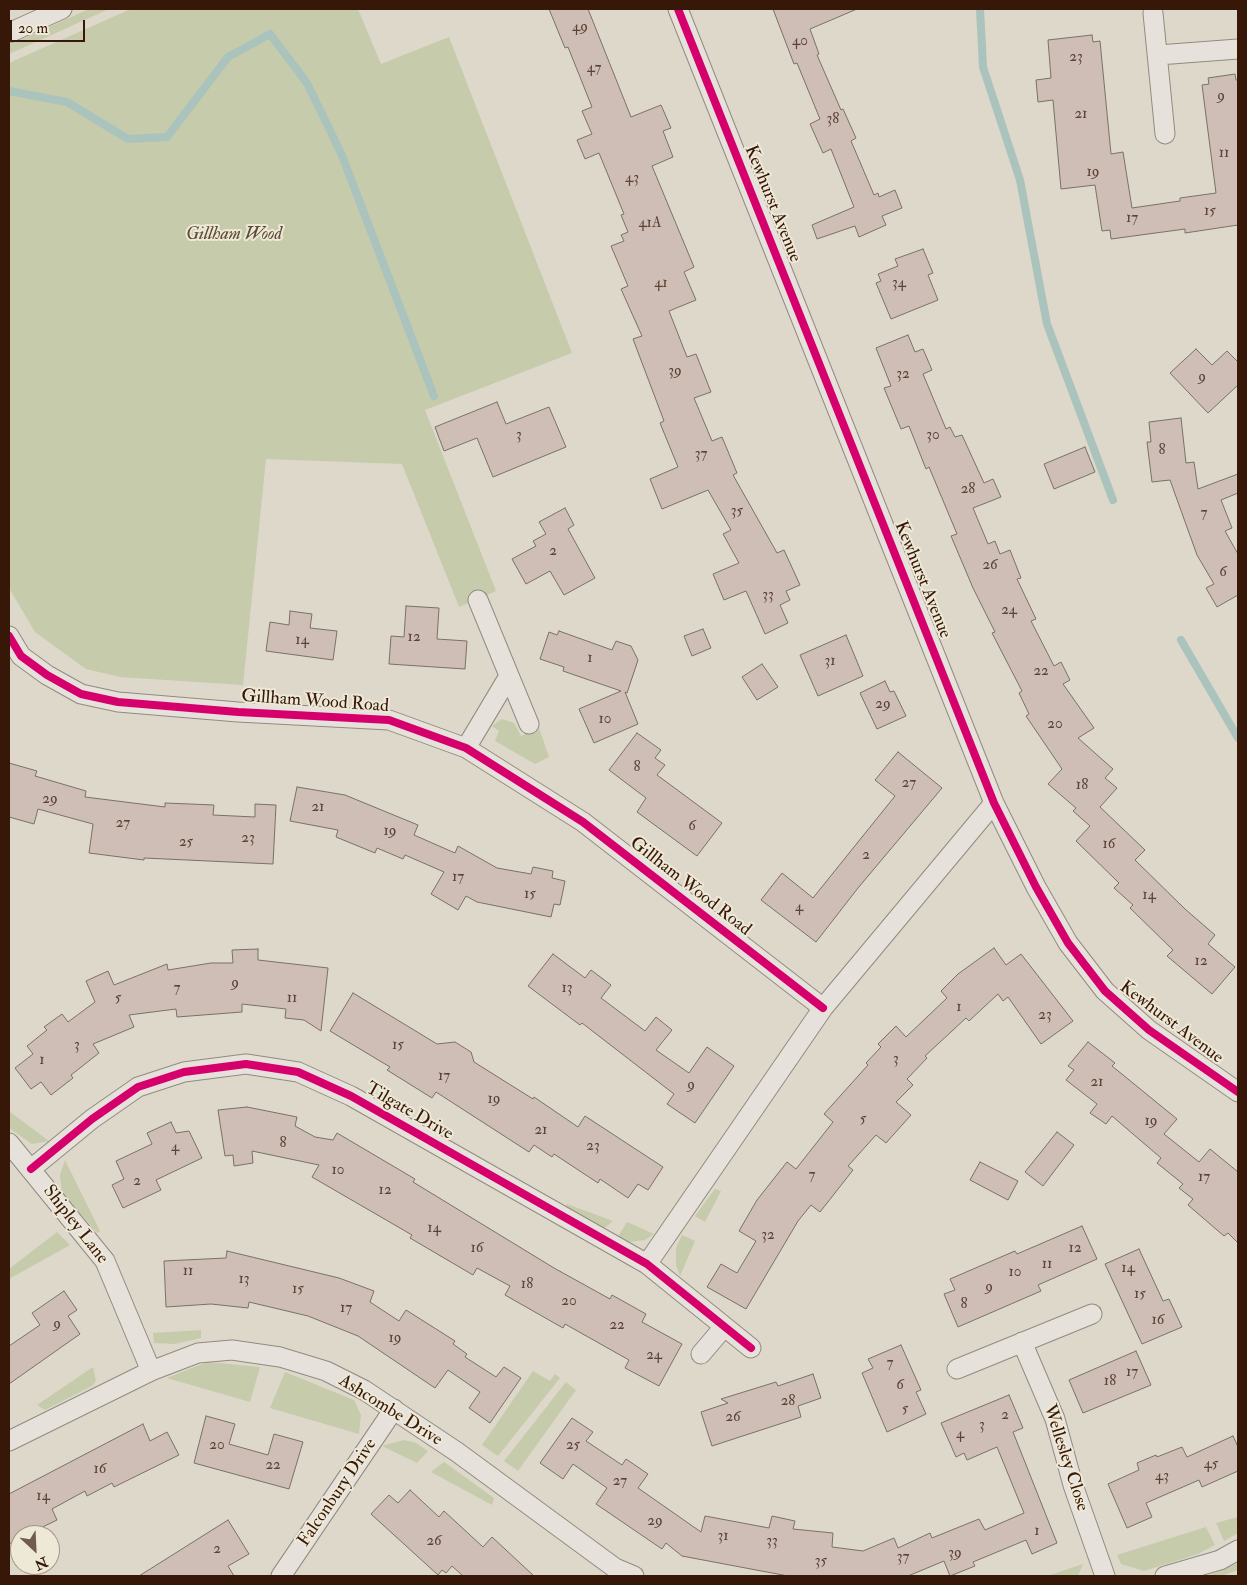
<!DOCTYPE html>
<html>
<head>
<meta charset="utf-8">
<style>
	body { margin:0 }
	#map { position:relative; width:1247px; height:1585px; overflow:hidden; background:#ddd8c9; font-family:"IM FELL Double Pica",serif }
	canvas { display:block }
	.frame { position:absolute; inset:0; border:10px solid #371808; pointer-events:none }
	.north { position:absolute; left:10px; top:1525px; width:50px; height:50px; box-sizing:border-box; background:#eee8d7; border:1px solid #a59584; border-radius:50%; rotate:155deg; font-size:14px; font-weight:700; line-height:20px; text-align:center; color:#371808 }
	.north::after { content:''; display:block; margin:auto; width:18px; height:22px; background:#715b4c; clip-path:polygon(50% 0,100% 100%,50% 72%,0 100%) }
	.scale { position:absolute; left:10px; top:20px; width:75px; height:22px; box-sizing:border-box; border:2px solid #371808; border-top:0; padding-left:6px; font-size:15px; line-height:18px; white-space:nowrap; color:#371808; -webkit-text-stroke:4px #eee8d7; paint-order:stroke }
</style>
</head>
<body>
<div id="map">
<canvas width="1247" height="1585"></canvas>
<div class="frame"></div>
<div class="north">N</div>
<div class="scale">20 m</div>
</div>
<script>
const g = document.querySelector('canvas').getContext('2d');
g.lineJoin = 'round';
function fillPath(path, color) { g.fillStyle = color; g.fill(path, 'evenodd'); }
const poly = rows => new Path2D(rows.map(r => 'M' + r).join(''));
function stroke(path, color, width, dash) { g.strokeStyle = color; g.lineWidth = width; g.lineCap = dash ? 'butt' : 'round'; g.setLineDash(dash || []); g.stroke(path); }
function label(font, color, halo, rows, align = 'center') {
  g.font = font + ' "IM FELL Double Pica",serif'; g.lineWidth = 4; g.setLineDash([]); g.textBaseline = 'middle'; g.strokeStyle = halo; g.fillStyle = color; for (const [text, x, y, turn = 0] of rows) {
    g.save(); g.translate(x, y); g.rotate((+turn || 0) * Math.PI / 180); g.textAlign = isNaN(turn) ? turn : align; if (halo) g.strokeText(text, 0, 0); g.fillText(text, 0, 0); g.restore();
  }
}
fillPath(poly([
	[89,9,109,9,9,54,9,45],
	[131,9,358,9,381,64,449,37,572,353,425,410,496,591,459,607,402,464,266,459,243,685,120,677,86,669,35,632,9,588,9,63],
	[502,719,514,723,521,736,539,728,549,757,535,764,495,741,499,731,492,726],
	[9,1111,49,1141,32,1144,9,1128],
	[65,1160,100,1231,97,1233,62,1192,60,1175],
	[715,1189,721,1191,705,1222,695,1216],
	[567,1204,613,1221,602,1230,565,1208],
	[627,1222,654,1234,645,1240,629,1242,617,1238],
	[57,1232,70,1245,9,1279,9,1269],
	[682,1235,695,1241,680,1276,676,1265,676,1248],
	[201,1330,201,1338,175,1344,154,1343,153,1333],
	[207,1362,260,1367,250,1402,167,1378],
	[93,1367,96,1381,92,1386,45,1410,37,1405],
	[533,1371,550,1381,555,1374,560,1378,498,1456,482,1445],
	[285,1372,354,1400,361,1415,359,1434,270,1408],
	[566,1382,576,1390,518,1471,504,1461],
	[404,1440,416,1443,428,1451,417,1463,382,1446],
	[444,1462,494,1498,492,1505,431,1472],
	[1238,1517,1238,1533,1224,1541,1216,1523],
	[1206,1527,1215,1545,1198,1554,1144,1571,1121,1564,1117,1555],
	[1238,1563,1238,1570,1221,1576,1207,1576],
	[1083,1564,1078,1576,1047,1576]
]), '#c6cbab');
stroke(poly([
	[980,9,983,67,1020,180,1047,324,1113,500],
	[9,91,67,102,128,139,167,137,228,57,270,34,307,83,341,153,434,396],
	[1181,640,1238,738]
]), '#abc3bd', 8);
const building = poly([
	[549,9,588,9,631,117,661,105,671,128,663,131,673,157,652,166,694,267,684,272,696,300,669,311,687,357,696,354,711,392,694,398,712,441,722,437,737,473,733,475,777,553,784,550,800,585,786,591,790,600,780,605,788,623,765,634,746,591,724,600,713,574,739,563,723,534,731,530,708,490,662,509,650,479,678,467,660,423,664,421,633,339,642,336,621,289,628,286,611,246,624,241,621,235,628,232,621,215,624,214,599,153,585,159,577,140,592,134,582,111,592,107,568,47,565,48,549,9],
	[773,9,857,9,810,29,819,54,817,55,841,110,843,109,856,138,851,141,874,195,878,193,879,197,895,190,902,208,882,216,886,225,859,237,855,226,817,239,812,225,854,207,831,149,823,153,810,124,820,119,797,63,794,64,773,9],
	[1092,35,1093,42,1100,41,1111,154,1123,152,1132,208,1180,201,1180,198,1216,193,1202,85,1209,84,1208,78,1235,74,1236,80,1238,80,1238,225,1185,233,1185,229,1111,239,1110,230,1102,231,1095,185,1061,189,1053,100,1038,102,1036,80,1051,78,1048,40,1092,35],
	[923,249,933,273,928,275,938,300,891,319,876,283,881,281,878,274,898,266,895,259,923,249],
	[908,335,915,352,923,349,932,370,923,374,946,429,950,427,955,437,962,435,984,483,993,479,1001,497,973,508,988,544,995,541,1000,554,1010,550,1021,578,1017,579,1036,619,1031,621,1054,666,1061,662,1070,680,1063,684,1094,728,1078,738,1113,769,1105,778,1117,788,1100,807,1145,850,1135,860,1185,909,1215,935,1208,944,1235,967,1212,994,1167,956,1173,950,1130,908,1133,905,1114,888,1119,883,1076,841,1090,826,1073,811,1076,808,1048,784,1062,769,1026,716,1029,714,1019,693,1022,691,992,633,995,632,973,588,951,536,957,534,929,467,926,469,909,426,901,429,884,388,891,386,876,348,908,335],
	[1196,349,1212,365,1227,351,1238,362,1238,385,1208,413,1170,373,1196,349],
	[497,402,506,424,549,407,566,447,493,477,477,438,444,451,435,427,497,402],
	[1181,418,1186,463,1194,462,1198,489,1238,474,1238,493,1221,500,1232,528,1225,531,1238,554,1238,595,1217,607,1206,588,1214,584,1197,555,1170,480,1152,482,1147,442,1151,442,1149,422,1181,418],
	[1085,447,1095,472,1054,489,1044,464,1085,447],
	[565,508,574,525,568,529,595,578,564,595,550,571,526,584,512,559,536,546,533,541,546,534,539,522,565,508],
	[406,606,439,608,437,639,467,641,465,669,389,664,391,636,404,637,406,606],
	[290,611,312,614,310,628,337,631,333,660,266,651,270,622,289,625,290,611],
	[703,629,711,648,692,656,684,636,703,629],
	[559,631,612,650,616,641,631,646,638,660,627,693,625,692,638,724,594,743,579,709,621,691,563,671,564,667,540,659,549,632,557,635,559,631],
	[846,635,863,676,818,696,800,655,846,635],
	[762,664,778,687,757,700,742,677,762,664],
	[885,681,890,692,894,691,906,716,877,729,860,693,885,681],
	[637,733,661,750,655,758,665,765,657,775,722,823,697,856,637,812,646,798,609,770,637,733],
	[898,752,942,788,858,888,816,942,761,900,782,873,813,898,895,796,875,780,898,752],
	[9,763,37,771,35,776,86,791,85,797,165,807,165,803,214,805,213,815,255,817,255,804,276,805,273,864,144,858,144,860,89,853,93,824,38,809,34,824,9,817,9,763],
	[297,787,345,795,418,825,414,835,455,853,458,846,497,868,531,874,533,867,553,871,552,878,565,881,560,905,554,904,551,917,477,902,466,896,458,910,431,894,444,872,405,855,403,859,377,848,375,853,336,837,338,830,290,821,297,787],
	[994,948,1006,965,1021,954,1073,1021,1041,1044,1008,997,1003,1001,998,994,969,1021,966,1018,925,1056,927,1058,907,1079,913,1085,896,1102,911,1115,886,1143,876,1135,848,1166,853,1170,820,1212,811,1205,798,1221,746,1309,707,1287,721,1264,737,1273,756,1241,739,1231,757,1200,787,1162,796,1169,833,1122,824,1114,868,1065,866,1063,881,1047,878,1044,896,1026,906,1037,947,998,941,991,958,974,994,948],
	[258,949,258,960,328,968,321,1031,304,1020,285,1018,286,1009,242,1004,242,1012,177,1017,176,1009,129,1015,134,1027,93,1044,99,1053,71,1075,73,1078,51,1095,41,1082,31,1089,15,1068,33,1054,27,1046,47,1030,44,1027,62,1014,68,1022,95,1002,86,981,108,971,114,985,167,964,168,970,211,963,233,963,232,950,258,949],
	[553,954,585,978,591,970,611,985,601,998,645,1031,656,1017,672,1030,656,1050,689,1073,707,1047,734,1066,695,1123,667,1104,674,1094,582,1023,580,1025,528,986,553,954],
	[353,993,437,1044,455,1042,471,1052,474,1062,533,1099,534,1097,578,1127,585,1116,663,1167,648,1190,638,1184,628,1198,600,1179,598,1183,554,1154,552,1157,534,1145,529,1152,436,1092,432,1098,387,1070,390,1067,330,1031,353,993],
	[1088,1042,1115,1063,1112,1066,1177,1119,1164,1134,1199,1162,1210,1149,1238,1172,1238,1243,1228,1233,1224,1236,1188,1205,1193,1199,1179,1188,1183,1184,1157,1163,1161,1158,1112,1116,1106,1124,1090,1113,1097,1104,1066,1080,1074,1070,1068,1066,1088,1042],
	[247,1107,297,1117,295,1126,315,1137,333,1140,337,1133,415,1179,413,1182,554,1268,610,1299,612,1295,646,1314,642,1322,682,1344,659,1386,625,1368,629,1360,565,1324,563,1328,505,1295,510,1286,477,1268,473,1275,410,1238,412,1235,312,1177,319,1165,252,1151,253,1163,234,1166,233,1155,225,1156,218,1110,247,1107],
	[171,1122,176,1133,189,1131,202,1158,156,1180,161,1190,123,1208,112,1185,124,1179,116,1161,152,1144,147,1133,171,1122],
	[1057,1132,1074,1145,1043,1186,1025,1172,1057,1132],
	[980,1162,1018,1181,1008,1200,970,1180,980,1162],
	[1082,1226,1097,1259,1038,1285,1041,1291,958,1327,944,1294,955,1290,950,1279,1015,1251,1017,1254,1082,1226],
	[1139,1249,1163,1301,1169,1299,1182,1327,1142,1344,1105,1264,1139,1249],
	[227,1251,339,1278,374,1291,370,1302,399,1321,406,1310,455,1341,453,1344,467,1354,465,1357,496,1377,504,1367,521,1378,490,1423,469,1408,480,1392,448,1370,435,1388,358,1336,308,1316,249,1302,248,1308,211,1304,166,1307,164,1261,226,1258,227,1251],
	[64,1291,77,1310,68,1316,80,1334,9,1384,9,1346,40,1325,32,1313,64,1291],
	[901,1345,921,1390,916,1392,926,1414,887,1432,862,1373,873,1368,868,1359,901,1345],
	[1136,1351,1151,1385,1083,1413,1069,1380,1136,1351],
	[813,1374,821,1398,798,1406,801,1417,712,1446,701,1412,728,1403,721,1399,776,1382,778,1386,813,1374],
	[1009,1395,1023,1428,1013,1432,1057,1543,1032,1554,1026,1540,973,1562,975,1566,950,1576,944,1561,908,1576,788,1576,682,1556,666,1543,662,1549,596,1504,607,1488,573,1464,563,1479,540,1463,572,1418,593,1432,586,1441,622,1465,626,1459,648,1474,638,1488,701,1532,705,1516,769,1528,772,1516,795,1521,793,1529,833,1533,832,1547,863,1551,894,1538,898,1548,930,1533,932,1538,979,1519,985,1530,1024,1513,997,1447,967,1460,964,1453,956,1457,941,1423,1009,1395],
	[206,1416,235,1424,229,1444,268,1455,274,1434,303,1442,289,1489,194,1463,206,1416],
	[143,1424,150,1441,167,1432,179,1455,114,1487,112,1483,87,1496,85,1491,52,1509,57,1520,26,1535,20,1535,20,1538,9,1544,9,1494,143,1424],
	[1233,1436,1238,1447,1238,1471,1202,1487,1199,1480,1146,1503,1152,1517,1127,1528,1108,1484,1139,1470,1137,1463,1156,1455,1157,1457,1182,1447,1187,1457,1233,1436],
	[410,1490,439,1517,444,1511,483,1547,492,1537,534,1576,463,1576,452,1566,446,1573,442,1570,438,1575,371,1514,389,1495,398,1503,410,1490],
	[228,1520,249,1554,228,1566,234,1576,139,1576,228,1520]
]);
fillPath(building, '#cebeb6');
stroke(building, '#797167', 1);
const minor = poly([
	[678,9,994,803,1036,887,1068,943,1105,991,1149,1030,1238,1092],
	[1153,13,1165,134],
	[9,33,62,9],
	[1158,55,1238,49],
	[478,600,529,724],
	[9,636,21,656,47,675,81,694,118,702,238,712,389,720,466,748,583,822,823,1008],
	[466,748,509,676],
	[9,1143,105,1261,151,1371],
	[31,1169,92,1119,138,1087,184,1072,246,1064,298,1072,351,1096,647,1264,751,1348],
	[647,1264,823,1008,994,803],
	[1022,1342,1055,1419,1073,1485,1105,1576],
	[701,1354,724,1327],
	[957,1369,1092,1314],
	[9,1441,151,1371,198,1353,232,1350,280,1357,326,1371,364,1390,457,1452,615,1568,634,1576],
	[281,1576,394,1409],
	[1165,1576,1220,1560,1238,1550]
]);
stroke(minor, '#928a80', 21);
stroke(minor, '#e6e2db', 19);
stroke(poly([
	[678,9,994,803,1036,887,1068,943,1105,991,1149,1030,1238,1092],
	[9,636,21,656,47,675,81,694,118,702,238,712,389,720,466,748,583,822,823,1008],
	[31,1169,92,1119,138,1087,184,1072,246,1064,298,1072,351,1096,647,1264,751,1348]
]), '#d6006c', 8);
label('15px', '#5d4234', null, [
	["49",580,28],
	["40",800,42],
	["23",1076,58],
	["47",594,69],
	["9",1221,97],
	["21",1081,115],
	["38",833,120],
	["11",1224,154],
	["19",1093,173],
	["43",632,179],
	["15",1210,212],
	["17",1132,219],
	["41A",650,224],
	["41",661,284],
	["34",899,284],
	["39",675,372],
	["32",903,375],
	["9",1202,378],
	["3",519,436],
	["30",933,436],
	["8",1162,451],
	["37",701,455],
	["28",968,490],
	["35",737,512],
	["7",1204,514],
	["2",553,552],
	["26",990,566],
	["6",1223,573],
	["33",768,596],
	["24",1009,611],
	["12",414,638],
	["14",302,641],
	["1",590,659],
	["31",830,662],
	["22",1041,672],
	["29",883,705],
	["10",605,720],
	["20",1055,725],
	["8",637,768],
	["27",909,784],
	["18",1082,786],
	["29",50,800],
	["21",318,808],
	["27",123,824],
	["6",692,827],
	["19",390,832],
	["23",248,839],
	["25",186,843],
	["16",1109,845],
	["2",866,856],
	["17",458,878],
	["15",530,895],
	["14",1149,896],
	["4",799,908],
	["12",1201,962],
	["9",235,984],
	["7",177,989],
	["13",567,989],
	["5",118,999],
	["11",292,999],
	["1",959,1008],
	["23",1045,1016],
	["3",77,1046],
	["15",398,1046],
	["3",896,1060],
	["1",42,1061],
	["17",444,1077],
	["21",1097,1083],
	["9",691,1086],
	["19",494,1100],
	["5",863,1120],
	["19",1151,1122],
	["21",541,1131],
	["8",283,1144],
	["23",593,1147],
	["4",175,1148],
	["10",338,1171],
	["7",812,1176],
	["17",1204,1178],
	["2",137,1182],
	["12",385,1191],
	["14",434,1229],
	["32",768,1236],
	["16",477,1249],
	["12",1075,1249],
	["11",1047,1265],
	["14",1128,1269],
	["11",188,1272],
	["10",1015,1273],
	["13",244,1280],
	["18",527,1285],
	["9",989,1288],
	["15",298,1290],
	["15",1140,1295],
	["20",569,1302],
	["8",964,1305],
	["17",346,1309],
	["16",1158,1321],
	["9",57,1325],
	["22",617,1326],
	["19",395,1339],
	["24",654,1356],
	["7",890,1364],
	["17",1132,1373],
	["18",1110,1382],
	["6",900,1386],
	["28",788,1402],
	["5",905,1410],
	["2",1005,1416],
	["26",733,1418],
	["3",982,1426],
	["4",960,1435],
	["20",217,1446],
	["25",573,1446],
	["45",1211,1465],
	["22",273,1466],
	["16",100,1470],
	["43",1162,1477],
	["27",620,1482],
	["14",43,1497],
	["29",655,1522],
	["1",1037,1532],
	["31",723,1537],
	["26",434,1542],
	["33",772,1542],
	["2",217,1550],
	["39",955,1554],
	["37",903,1558],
	["35",821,1562]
]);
label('18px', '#371808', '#eee8d7', [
	["Kewhurst Avenue",772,204,68],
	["Kewhurst Avenue",922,580,68],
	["Gillham Wood Road",315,702,4],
	["Gillham Wood Road",690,887,38],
	["Kewhurst Avenue",1171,1023,37],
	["Tilgate Drive",409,1112,30],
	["Shipley Lane",75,1225,52],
	["Ashcombe Drive",390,1411,32],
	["Wellesley Close",1065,1458,72],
	["Falconbury Drive",338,1493,-56]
]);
label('italic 18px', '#5c4a32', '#eee8d7', [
	["Gillham Wood",234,235]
]);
</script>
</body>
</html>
